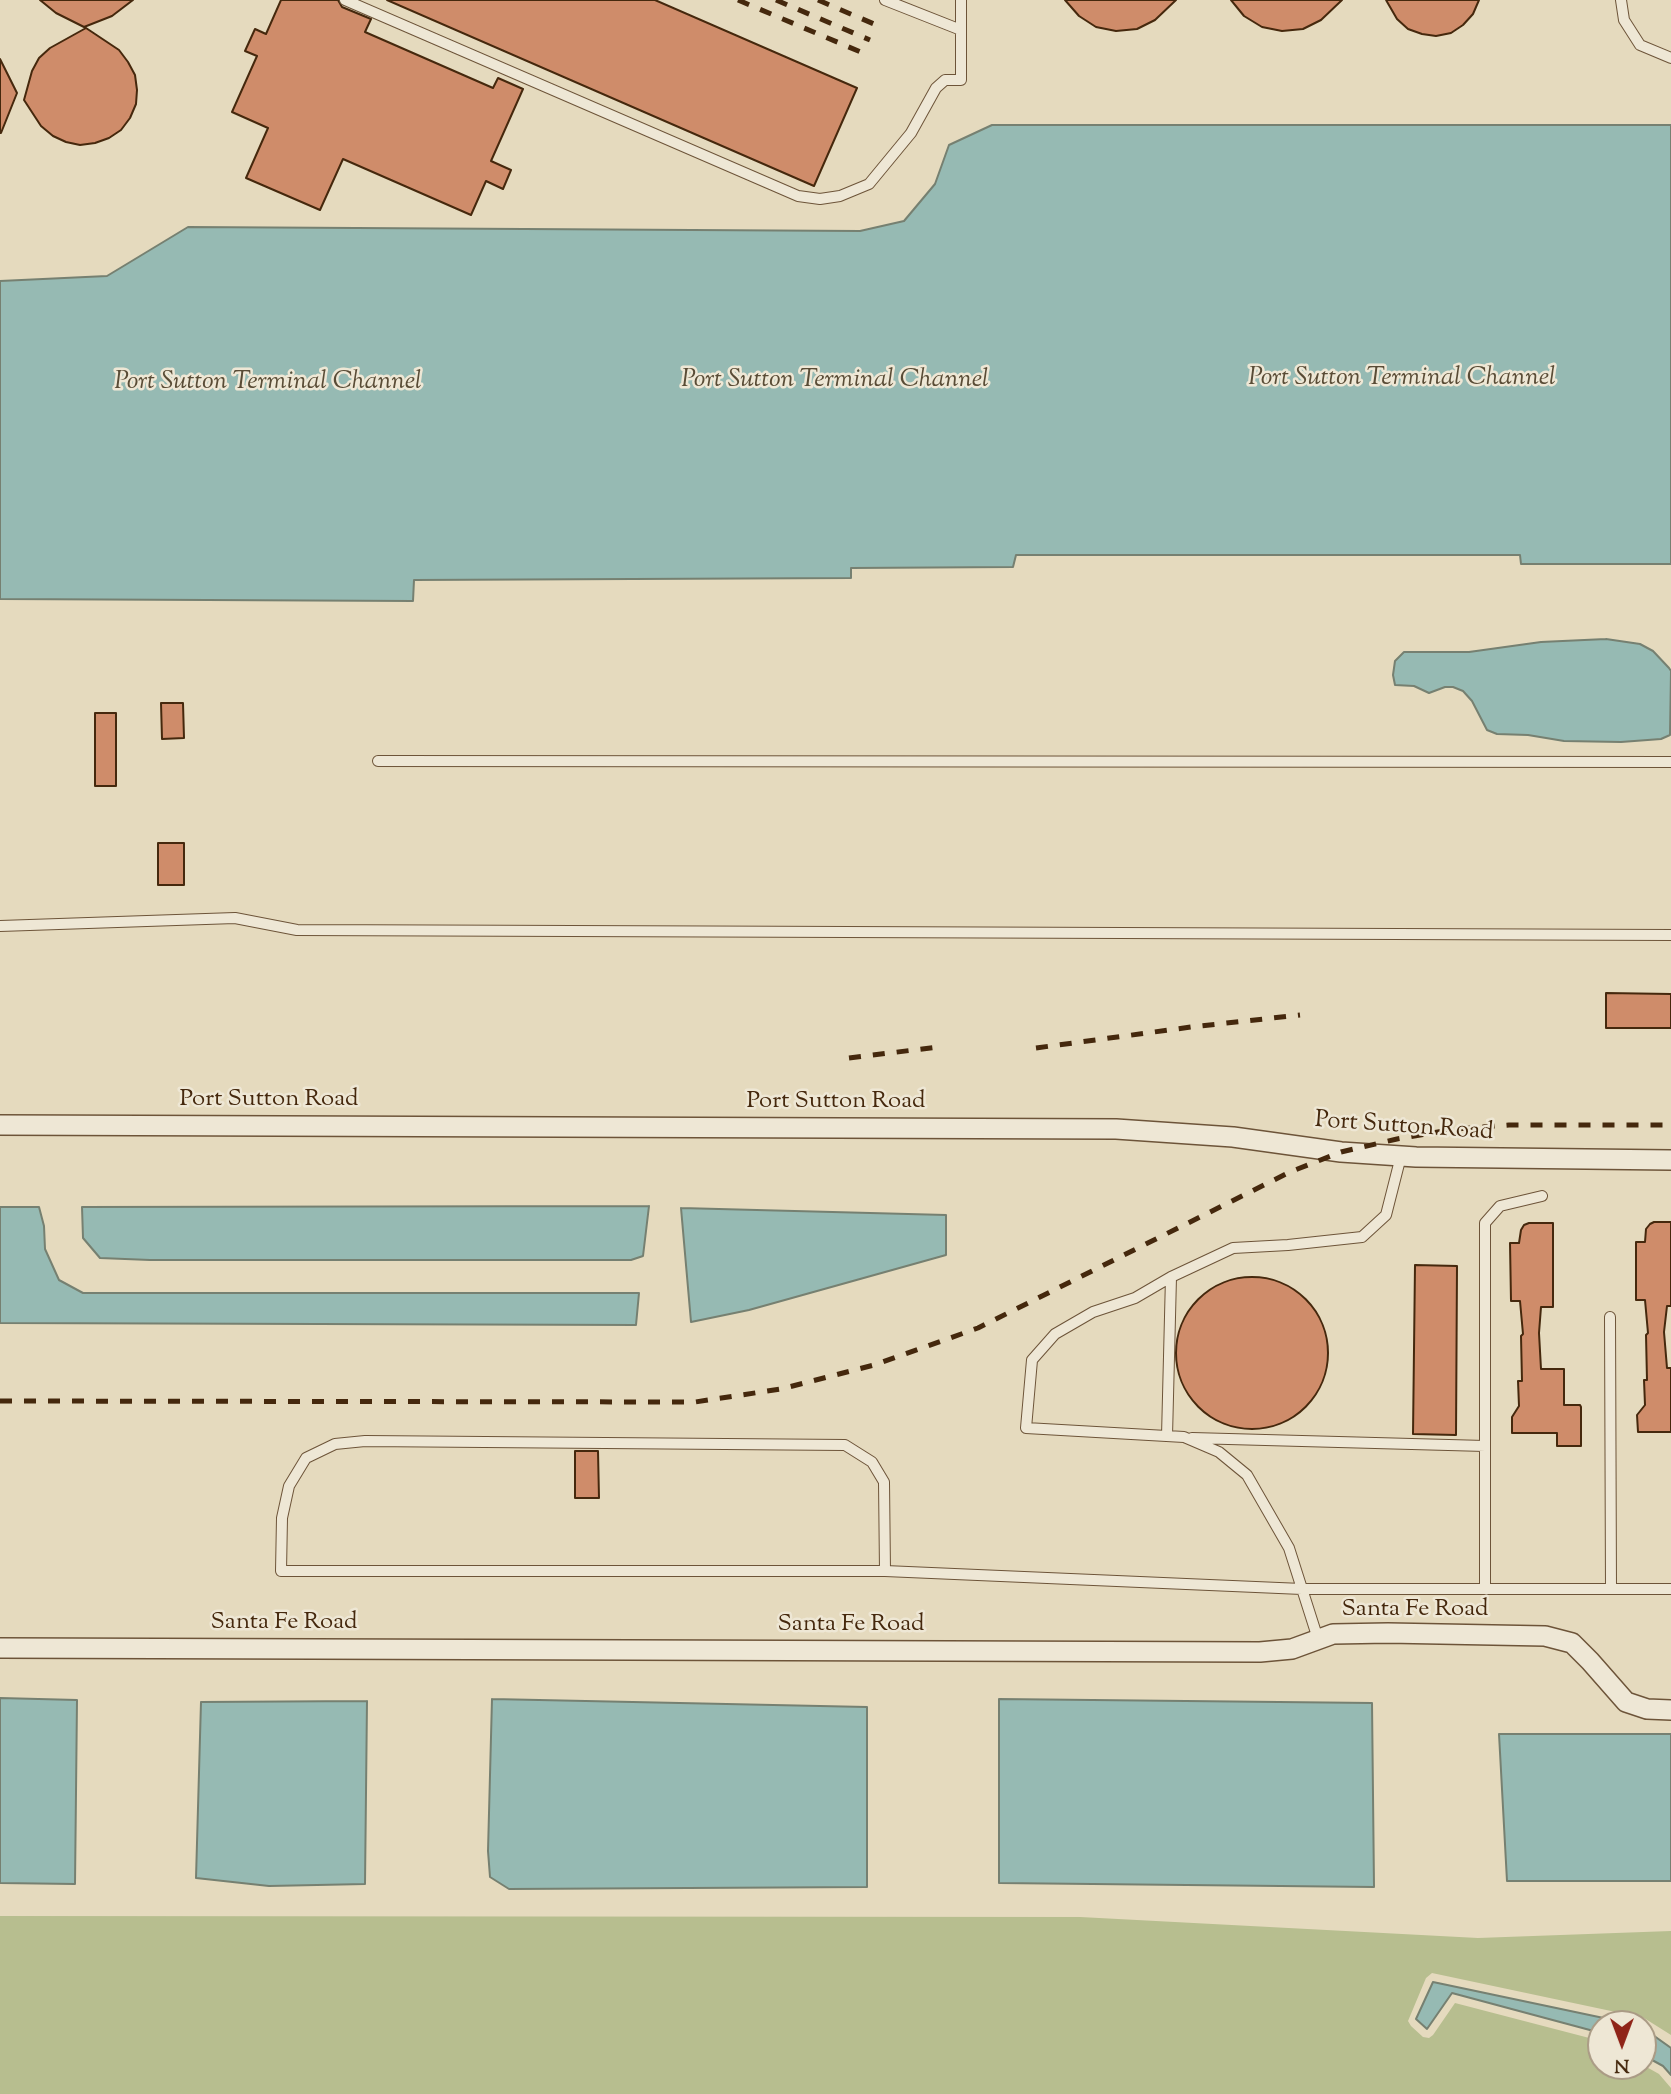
<!DOCTYPE html>
<html>
<head>
<meta charset="utf-8">
<style>
	body { margin:0 }
	#map { position:relative; width:1671px; height:2094px; overflow:hidden; background:#e5dabe; font-family:"Sorts Mill Goudy",serif }
	canvas { display:block }
	.north { position:absolute; left:1587px; top:2010px; width:70px; height:70px; box-sizing:border-box; background:#eee7d5; border:2px solid #aa9b85; border-radius:50%; rotate:180deg; font-size:19px; font-weight:700; line-height:28px; text-align:center; color:#45280d }
	.north::after { content:''; display:block; margin:auto; width:24px; height:32px; background:#8f2418; clip-path:polygon(50% 0,100% 100%,50% 72%,0 100%) }
</style>
</head>
<body>
<div id="map">
<canvas width="1671" height="2094"></canvas>
<div class="north">N</div>
</div>
<script>
const g = document.querySelector('canvas').getContext('2d');
g.lineJoin = 'round';
function fillPath(path, color) { g.fillStyle = color; g.fill(path, 'evenodd'); }
const poly = rows => new Path2D(rows.map(r => 'M' + r).join(''));
function stroke(path, color, width, dash) { g.strokeStyle = color; g.lineWidth = width; g.lineCap = dash ? 'butt' : 'round'; g.setLineDash(dash || []); g.stroke(path); }
function label(font, color, halo, rows, align = 'center') {
  g.font = font + ' "Sorts Mill Goudy",serif'; g.lineWidth = 5; g.setLineDash([]); g.textBaseline = 'middle'; g.strokeStyle = halo; g.fillStyle = color; for (const [text, x, y, turn = 0] of rows) {
    g.save(); g.translate(x, y); g.rotate((+turn || 0) * Math.PI / 180); g.textAlign = isNaN(turn) ? turn : align; if (halo) g.strokeText(text, 0, 0); g.fillText(text, 0, 0); g.restore();
  }
}
fillPath(poly([
	[0,1916,1080,1917,1478,1938,1671,1931,1671,2035,1644,2018,1432,1973,1426,1978,1408,2021,1411,2026,1423,2037,1429,2038,1433,2035,1455,2003,1597,2040,1601,2043,1601,2066,1643,2065,1659,2074,1671,2088,1671,2094,0,2094]
]), '#b7be8f');
const water = poly([
	[992,125,1671,125,1671,564,1521,564,1520,555,1016,555,1013,567,851,568,851,578,414,580,413,601,0,599,0,281,107,276,188,227,860,231,904,221,935,184,949,145,992,125],
	[1606,639,1640,644,1653,651,1669,668,1671,671,1670,735,1661,739,1621,742,1564,741,1528,735,1497,734,1487,730,1472,701,1463,691,1453,687,1445,687,1429,693,1414,686,1395,685,1393,675,1395,661,1404,652,1469,652,1541,642,1606,639],
	[649,1206,643,1256,631,1260,150,1260,100,1258,83,1238,82,1207,649,1206],
	[0,1207,39,1207,44,1226,45,1249,59,1280,83,1293,639,1293,636,1325,0,1323,0,1207],
	[681,1208,946,1215,946,1255,749,1310,691,1322,681,1208],
	[0,1698,77,1700,75,1884,0,1883,0,1698],
	[492,1699,867,1707,867,1887,509,1889,490,1877,488,1851,492,1699],
	[999,1699,1372,1703,1374,1887,999,1883,999,1699],
	[367,1701,365,1884,269,1886,196,1878,201,1702,367,1701],
	[1499,1734,1671,1734,1671,1881,1507,1881,1499,1734],
	[1433,1982,1632,2024,1601,2024,1601,2033,1452,1993,1427,2029,1416,2019,1433,1982],
	[1643,2028,1671,2048,1671,2075,1663,2066,1643,2055,1643,2028]
]);
fillPath(water, '#96bab3');
stroke(water, '#768071', 2);
const building = poly([
	[40,0,133,0,112,16,84,27,56,13,40,0],
	[281,0,338,0,342,7,371,19,365,32,493,88,498,78,523,89,491,161,511,170,503,189,486,181,471,215,343,159,320,210,246,178,268,128,232,112,257,56,245,51,255,29,266,34,281,0],
	[387,0,655,0,857,88,814,186,387,0],
	[1065,0,1176,0,1155,20,1137,29,1116,31,1096,27,1079,16,1065,0],
	[1231,0,1342,0,1321,20,1303,29,1282,31,1262,27,1244,16,1231,0],
	[1386,0,1479,0,1473,14,1463,25,1451,33,1436,36,1422,34,1408,29,1397,19,1386,0],
	[86,28,119,50,128,62,135,75,137,90,136,104,130,118,121,130,109,138,95,143,80,145,66,142,53,136,41,126,24,100,32,71,39,58,50,48,86,28],
	[0,59,17,93,1,133,0,133,0,59],
	[161,703,183,703,184,738,162,739,161,703],
	[95,713,116,713,116,786,95,786,95,713],
	[158,843,184,843,184,885,158,885,158,843],
	[1606,993,1671,994,1671,1028,1606,1028,1606,993],
	[1654,1222,1671,1222,1671,1306,1667,1306,1664,1332,1667,1368,1671,1368,1671,1432,1638,1432,1637,1415,1645,1405,1644,1380,1647,1380,1646,1335,1648,1333,1645,1300,1636,1300,1636,1242,1645,1242,1646,1229,1650,1224,1654,1222],
	[1529,1223,1553,1223,1553,1307,1541,1307,1539,1333,1541,1369,1564,1369,1564,1405,1580,1405,1581,1407,1581,1446,1557,1446,1557,1433,1512,1433,1512,1417,1519,1406,1518,1381,1522,1381,1521,1336,1523,1334,1520,1301,1511,1301,1510,1243,1519,1243,1521,1230,1524,1225,1529,1223],
	[1415,1265,1457,1266,1456,1435,1413,1434,1415,1265],
	'1176 1353a76 76 0 1 1 152 0a76 76 0 1 1-152 0Z',
	[575,1451,598,1451,599,1498,575,1498,575,1451]
]);
fillPath(building, '#cf8c6a');
stroke(building, '#45280d', 2);
const service = poly([
	[345,0,798,196,820,199,840,196,869,184,911,133,936,88,945,80,961,80,961,0],
	[885,0,961,30],
	[1621,0,1624,20,1640,45,1671,58],
	[378,761,1671,762],
	[0,926,235,918,297,930,1671,935],
	[1610,1317,1611,1589],
	[1167,1436,1171,1277],
	[1192,1438,1485,1446],
	[885,1571,884,1482,872,1462,845,1445,365,1441,335,1444,306,1458,289,1486,282,1518,281,1571,885,1571,1302,1589,1671,1589],
	[1485,1589,1485,1223,1500,1206,1542,1196],
	[1318,1639,1289,1548,1247,1475,1219,1452,1184,1437,1026,1428,1032,1360,1055,1334,1093,1312,1135,1298,1171,1277,1233,1248,1288,1245,1362,1237,1386,1215,1401,1156]
]);
const minor = poly([
	[0,1125,1116,1129,1233,1137,1341,1152,1416,1157,1671,1160],
	[0,1648,1260,1652,1292,1649,1333,1634,1388,1633,1545,1636,1572,1643,1590,1661,1626,1702,1647,1709,1671,1710]
]);
stroke(service, '#6d5439', 12);
stroke(minor, '#6d5439', 22);
stroke(service, '#eee7d5', 10);
stroke(minor, '#eee7d5', 19);
stroke(poly([
	[738,0,863,53],
	[776,0,870,40],
	[818,0,874,24],
	[1036,1048,1191,1027,1300,1015],
	[849,1058,938,1047],
	[0,1401,695,1402,781,1389,874,1365,978,1328,1290,1172,1341,1152,1397,1139,1456,1129,1509,1125,1671,1125]
]), '#45280d', 5, [12, 12]);
label('24px', '#45280d', '#eee7d5', [
	["Port Sutton Road",269,1101],
	["Port Sutton Road",836,1103],
	["Port Sutton Road",1404,1128,4],
	["Santa Fe Road",1415,1611],
	["Santa Fe Road",284,1624],
	["Santa Fe Road",851,1626]
]);
label('italic 26px', '#594c36', '#eee7d5', [
	["Port Sutton Terminal Channel",1402,380],
	["Port Sutton Terminal Channel",835,382],
	["Port Sutton Terminal Channel",268,384]
]);
</script>
</body>
</html>
